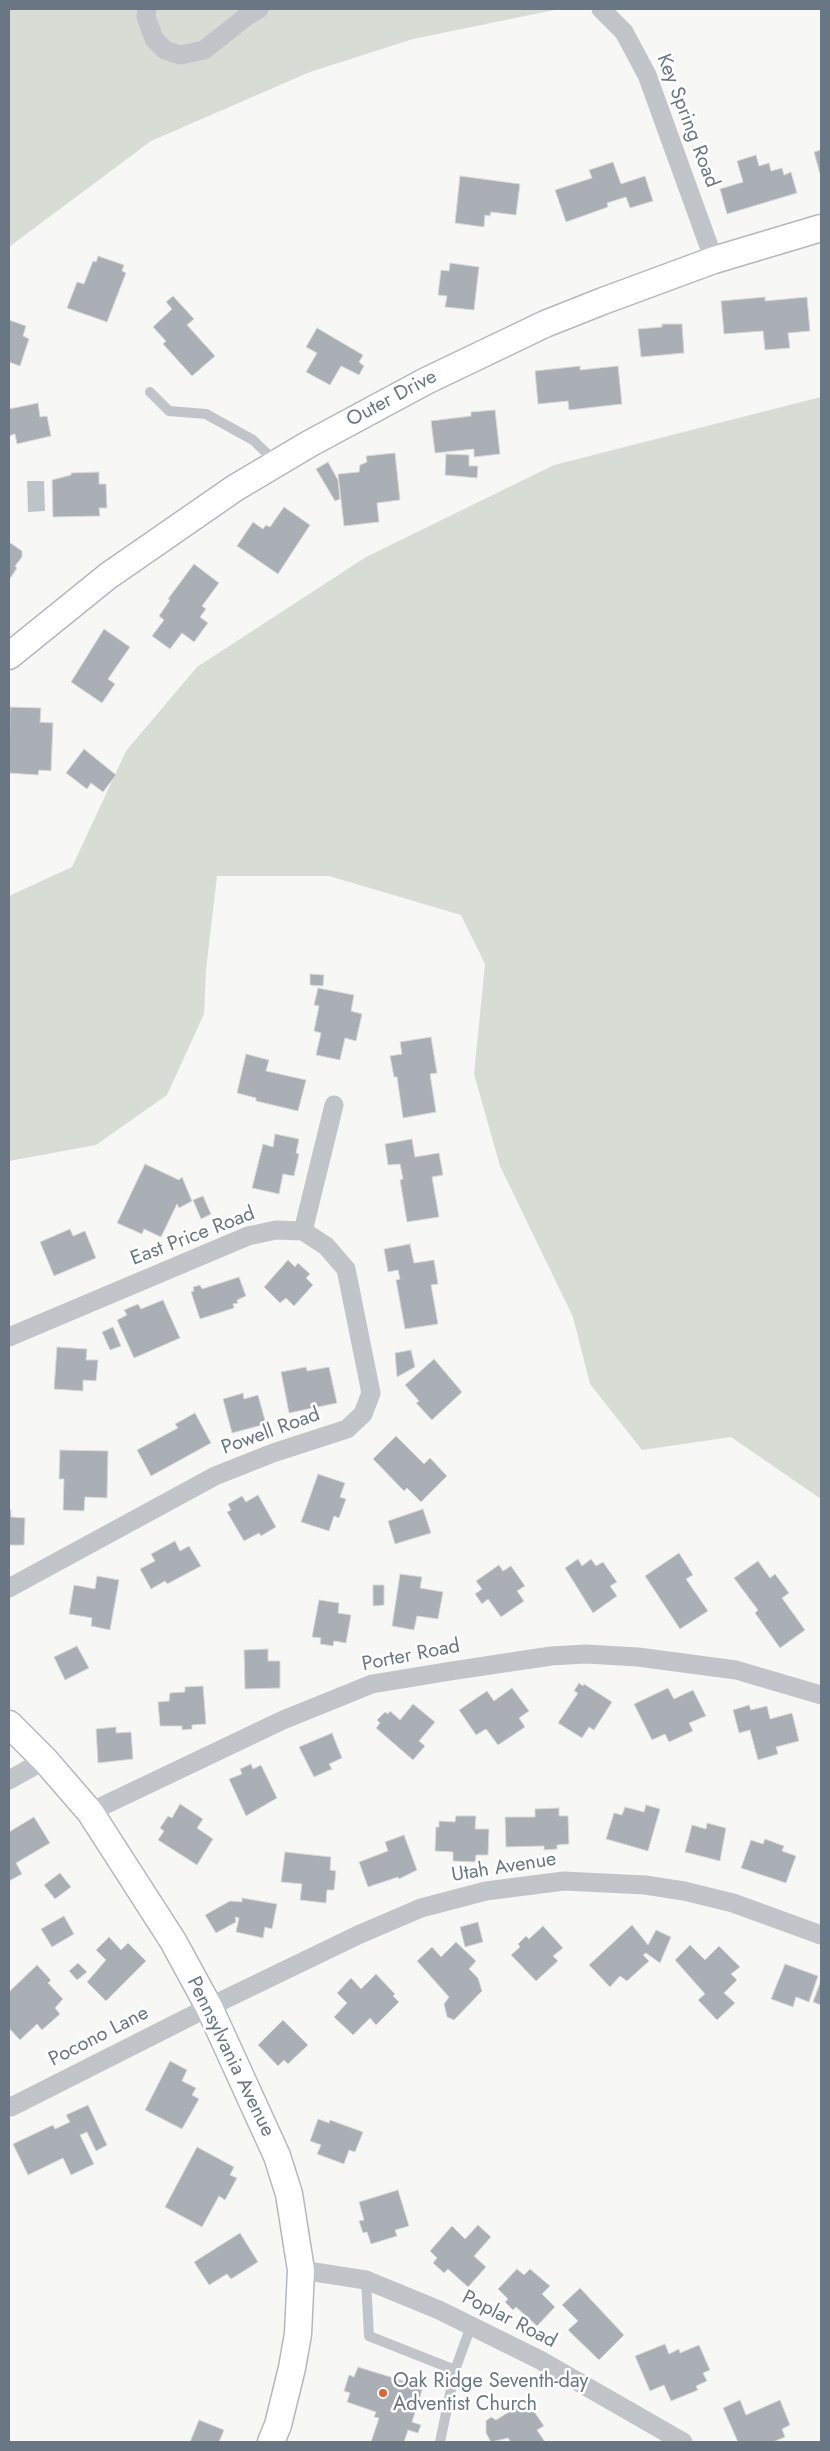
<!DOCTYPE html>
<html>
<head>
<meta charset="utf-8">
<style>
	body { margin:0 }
	#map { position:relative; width:830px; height:2451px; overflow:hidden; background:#f7f7f5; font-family:Jost,sans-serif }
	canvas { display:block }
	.frame { position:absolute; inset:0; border:10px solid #697683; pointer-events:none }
</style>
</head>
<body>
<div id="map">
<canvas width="830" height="2451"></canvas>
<div class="frame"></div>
</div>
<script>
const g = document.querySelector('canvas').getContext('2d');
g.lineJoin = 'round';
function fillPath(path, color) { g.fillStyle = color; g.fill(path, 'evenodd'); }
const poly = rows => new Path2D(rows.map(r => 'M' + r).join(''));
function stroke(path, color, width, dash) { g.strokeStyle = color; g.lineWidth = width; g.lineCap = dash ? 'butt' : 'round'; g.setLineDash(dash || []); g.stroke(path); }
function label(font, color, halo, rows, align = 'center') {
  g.font = font + ' Jost,sans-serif'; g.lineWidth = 5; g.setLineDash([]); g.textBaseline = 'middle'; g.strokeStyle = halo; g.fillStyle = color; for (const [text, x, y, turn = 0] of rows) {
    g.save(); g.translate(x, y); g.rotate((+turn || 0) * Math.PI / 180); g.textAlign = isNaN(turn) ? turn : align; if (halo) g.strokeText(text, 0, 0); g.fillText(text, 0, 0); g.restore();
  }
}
fillPath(poly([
	[9,9,559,9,413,39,310,72,151,141,9,247],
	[821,397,821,1499,731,1437,642,1450,590,1384,573,1317,500,1166,474,1074,485,964,461,915,329,876,217,876,206,970,204,1014,167,1095,96,1145,9,1161,9,896,72,867,126,751,197,667,366,557,554,465]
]), '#d7dcd4');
fillPath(poly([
	[27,481,44,481,45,511,28,512]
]), '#bcc4ca');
const building = poly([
	[821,150,821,174,820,174,814,152,821,150],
	[756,155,759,166,769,163,771,171,782,168,784,175,791,172,797,193,727,214,720,189,743,182,737,161,756,155],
	[613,162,621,184,645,176,653,201,630,208,626,197,607,203,608,207,566,222,555,190,592,178,589,170,613,162],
	[460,176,520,184,516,215,491,212,490,216,485,215,484,227,455,223,460,176],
	[98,256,124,265,122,271,126,273,107,322,67,308,77,282,84,284,93,261,96,262,98,256],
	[450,263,479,267,474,310,445,307,447,296,438,295,441,270,449,271,450,263],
	[173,296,194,319,187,325,215,356,192,376,163,344,166,341,153,327,172,309,166,302,173,296],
	[765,297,765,301,807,297,810,331,788,333,790,348,765,350,763,331,724,334,721,301,765,297],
	[9,320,26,326,23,336,29,339,20,366,9,362,9,320],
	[662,324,682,324,684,353,641,357,638,329,662,327,662,324],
	[317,328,363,355,359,362,364,366,359,375,341,366,330,385,306,372,317,353,306,347,317,328],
	[580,366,580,370,618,366,622,404,569,410,568,401,538,404,535,371,580,366],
	[38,403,40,417,47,416,51,436,17,444,15,434,9,436,9,409,38,403],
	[495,410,500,454,474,457,474,449,435,453,431,421,471,416,471,412,495,410],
	[395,453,400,500,377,503,379,522,344,526,338,474,359,472,360,465,367,462,366,456,395,453],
	[446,454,469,455,469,466,478,466,477,478,445,475,446,454],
	[328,462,338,480,340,499,335,501,316,469,328,462],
	[99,472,99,484,106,484,107,508,99,508,100,516,53,517,52,480,71,475,71,473,99,472],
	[284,507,310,525,278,574,237,546,253,522,263,529,266,525,270,527,284,507],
	[9,542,22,551,22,557,15,566,17,568,9,580,9,542],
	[194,564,219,583,202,606,206,609,200,617,208,623,194,642,182,633,170,649,152,636,164,620,159,616,170,600,168,599,194,564],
	[104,629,130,647,108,679,115,684,102,703,71,682,104,629],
	[10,707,41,708,40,722,53,723,51,771,39,770,38,775,9,773,10,707],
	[84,749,116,775,103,792,91,783,87,789,66,773,84,749],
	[310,974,324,975,323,986,310,985,310,974],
	[318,988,354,995,351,1011,362,1014,356,1041,345,1038,340,1060,316,1055,321,1033,314,1031,319,1006,314,1005,318,988],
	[431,1037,437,1073,430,1074,436,1112,403,1118,397,1077,394,1077,390,1056,402,1054,400,1042,431,1037],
	[246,1054,269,1060,266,1071,306,1080,298,1111,256,1101,256,1098,237,1093,246,1054],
	[275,1134,299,1139,296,1153,299,1154,294,1176,283,1174,279,1194,252,1188,263,1144,273,1147,275,1134],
	[412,1139,415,1157,439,1153,443,1175,432,1177,439,1217,407,1222,400,1180,403,1179,400,1164,388,1165,385,1144,412,1139],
	[145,1164,179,1180,182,1177,192,1201,179,1208,177,1204,161,1237,144,1229,142,1234,117,1223,145,1164],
	[203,1196,211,1214,201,1219,193,1200,203,1196],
	[70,1229,73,1236,85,1231,96,1258,54,1276,40,1242,70,1229],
	[410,1244,414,1263,434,1260,438,1284,431,1285,438,1324,405,1329,396,1280,400,1279,398,1270,388,1272,384,1249,410,1244],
	[288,1260,295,1267,298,1263,310,1274,306,1278,313,1285,294,1306,286,1298,280,1303,264,1287,288,1260],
	[239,1277,246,1296,237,1300,238,1303,233,1304,234,1308,200,1319,191,1292,194,1291,193,1287,200,1285,202,1289,239,1277],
	[163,1300,180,1338,134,1358,117,1320,127,1315,124,1310,138,1304,141,1309,163,1300],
	[113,1327,121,1346,110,1350,102,1332,113,1327],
	[57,1347,87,1349,86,1360,98,1360,96,1381,83,1380,83,1391,54,1389,57,1347],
	[411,1350,415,1367,397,1377,395,1353,411,1350],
	[434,1359,462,1392,432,1420,416,1403,419,1401,405,1385,434,1359],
	[306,1367,307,1371,329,1367,337,1403,289,1413,281,1372,306,1367],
	[243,1393,244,1399,258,1395,266,1424,232,1433,223,1399,243,1393],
	[195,1413,211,1443,151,1476,137,1450,178,1428,175,1424,195,1413],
	[396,1436,424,1464,430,1458,447,1476,421,1502,407,1488,404,1491,373,1459,396,1436],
	[60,1450,108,1451,107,1498,85,1497,84,1511,63,1510,64,1479,59,1479,60,1450],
	[318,1474,345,1483,340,1497,346,1499,339,1518,334,1516,329,1531,301,1522,318,1474],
	[258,1495,276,1527,261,1536,259,1533,244,1541,227,1512,231,1510,228,1504,242,1496,246,1502,258,1495],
	[423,1509,431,1533,395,1544,388,1521,423,1509],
	[9,1510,11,1510,11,1517,25,1518,24,1545,9,1545,9,1510],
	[175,1541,180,1551,189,1546,201,1566,167,1584,165,1581,151,1589,140,1569,155,1561,151,1554,175,1541],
	[679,1553,693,1575,686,1579,708,1611,680,1629,645,1576,679,1553],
	[578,1559,582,1566,591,1559,596,1566,603,1562,617,1582,610,1586,617,1596,593,1613,565,1568,578,1559],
	[758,1561,770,1578,775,1574,789,1593,782,1598,805,1630,780,1648,755,1613,758,1610,734,1578,758,1561],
	[499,1565,503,1571,511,1566,525,1586,517,1591,524,1601,501,1617,488,1599,482,1604,475,1594,482,1589,476,1581,499,1565],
	[400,1574,422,1577,420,1588,443,1592,438,1619,417,1616,414,1630,392,1626,400,1574],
	[97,1576,119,1580,110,1630,91,1626,92,1618,69,1614,74,1585,95,1589,97,1576],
	[373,1585,384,1585,384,1605,373,1606,373,1585],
	[319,1600,339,1603,338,1613,351,1615,346,1643,334,1641,333,1646,320,1644,321,1638,312,1637,319,1600],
	[77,1646,89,1668,65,1680,54,1657,77,1646],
	[268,1649,268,1661,280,1661,280,1688,245,1689,244,1650,268,1649],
	[579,1683,583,1686,584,1684,612,1702,594,1730,589,1727,582,1738,558,1723,578,1693,574,1691,579,1683],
	[203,1686,206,1724,192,1725,192,1729,182,1730,182,1726,160,1726,158,1702,169,1701,170,1693,185,1692,185,1687,203,1686],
	[512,1688,529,1711,519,1718,525,1727,498,1745,486,1729,476,1735,459,1710,487,1691,494,1701,512,1688],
	[668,1688,674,1699,693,1690,706,1716,689,1723,693,1731,669,1742,665,1734,652,1740,634,1704,668,1688],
	[413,1704,435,1722,419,1741,425,1746,413,1760,376,1728,380,1723,377,1720,385,1712,388,1714,390,1711,400,1720,413,1704],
	[749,1705,751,1710,767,1706,770,1719,792,1713,799,1741,776,1747,778,1754,758,1760,750,1730,739,1733,733,1710,749,1705],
	[116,1727,116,1733,131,1732,133,1759,98,1763,96,1729,116,1727],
	[332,1733,342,1758,329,1764,332,1769,314,1777,299,1747,332,1733],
	[251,1764,253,1769,261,1765,277,1798,246,1816,229,1779,242,1774,240,1769,251,1764],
	[180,1804,203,1819,197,1828,213,1839,197,1865,158,1840,164,1831,160,1828,168,1816,172,1818,180,1804],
	[646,1805,660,1809,648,1851,606,1839,614,1813,622,1815,625,1807,644,1812,646,1805],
	[559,1808,559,1816,568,1816,569,1844,557,1845,557,1849,544,1850,544,1846,506,1847,505,1817,535,1817,535,1809,559,1808],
	[456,1816,476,1816,475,1829,489,1829,488,1855,476,1855,475,1862,453,1861,453,1852,435,1851,436,1827,439,1827,439,1821,455,1822,456,1816],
	[34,1817,50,1843,16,1863,22,1874,9,1881,9,1832,34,1817],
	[707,1823,726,1828,720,1861,685,1852,692,1825,706,1829,707,1823],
	[404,1835,417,1870,399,1879,398,1877,368,1887,359,1862,388,1851,385,1842,404,1835],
	[765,1839,784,1846,782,1851,796,1856,786,1883,741,1868,751,1840,763,1844,765,1839],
	[285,1852,331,1857,330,1870,336,1871,334,1890,327,1890,326,1903,300,1900,302,1884,281,1882,285,1852],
	[60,1873,71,1887,55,1899,44,1885,60,1873],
	[242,1898,277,1904,272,1929,265,1927,263,1938,236,1932,239,1918,235,1917,236,1922,216,1933,205,1915,230,1901,242,1902,242,1898],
	[64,1916,74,1934,52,1947,41,1929,64,1916],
	[478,1922,483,1942,465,1947,460,1927,478,1922],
	[632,1925,648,1945,656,1930,671,1937,660,1963,646,1953,643,1955,649,1961,627,1981,620,1976,610,1987,589,1965,632,1925],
	[543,1926,563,1948,553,1956,558,1961,536,1981,511,1955,520,1947,518,1944,526,1936,529,1939,543,1926],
	[109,1937,121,1950,128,1943,146,1961,106,2001,87,1982,106,1960,96,1950,109,1937],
	[456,1942,476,1961,469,1969,478,1978,482,1991,454,2020,447,2017,444,2004,449,1997,417,1961,432,1947,441,1957,456,1942],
	[690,1945,705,1960,719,1946,740,1967,731,1974,737,1980,724,1993,735,2003,717,2020,698,2000,705,1994,675,1960,690,1945],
	[78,1963,87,1972,77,1980,69,1971,78,1963],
	[785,1964,818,1976,809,2002,796,1997,793,2007,771,1999,785,1964],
	[37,1965,51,1980,48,1983,63,1999,55,2008,60,2014,42,2030,37,2024,20,2040,9,2028,9,1992,37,1965],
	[376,1974,395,1994,393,1996,399,2002,376,2025,370,2018,353,2035,334,2017,347,2003,337,1993,351,1978,361,1989,376,1974],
	[820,1983,821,1984,821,2005,813,2002,820,1983],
	[283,2020,308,2045,288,2064,284,2060,278,2066,258,2045,283,2020],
	[170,2061,187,2070,182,2081,196,2088,192,2095,199,2099,182,2129,145,2110,170,2061],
	[88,2105,107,2145,96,2151,87,2132,80,2135,94,2164,71,2175,63,2158,28,2175,13,2144,53,2125,55,2129,70,2122,66,2115,88,2105],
	[318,2119,329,2123,330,2120,363,2132,355,2152,349,2150,344,2164,317,2154,321,2145,310,2141,318,2119],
	[197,2147,234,2167,230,2175,237,2178,225,2200,219,2196,202,2227,165,2207,197,2147],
	[398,2190,409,2226,395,2230,397,2236,371,2244,367,2232,363,2233,359,2221,364,2220,359,2202,398,2190],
	[478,2225,491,2237,474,2256,486,2267,468,2287,448,2269,444,2273,433,2263,437,2258,430,2251,452,2226,465,2239,478,2225],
	[240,2233,258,2262,231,2279,227,2274,209,2285,194,2262,240,2233],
	[517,2269,524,2275,530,2269,550,2286,542,2294,555,2307,537,2326,516,2307,513,2310,505,2302,508,2299,498,2289,517,2269],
	[580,2288,624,2335,599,2360,568,2330,578,2321,562,2305,580,2288],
	[665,2344,669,2354,679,2349,680,2353,699,2345,710,2370,703,2373,707,2381,696,2386,698,2390,671,2401,664,2385,650,2391,635,2356,665,2344],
	[358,2367,423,2387,412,2422,421,2425,418,2433,408,2430,404,2442,371,2442,379,2418,374,2417,376,2412,347,2402,350,2393,344,2391,349,2375,354,2377,358,2367],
	[740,2400,746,2415,780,2400,790,2425,782,2429,785,2437,773,2442,738,2442,723,2408,740,2400],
	[520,2405,524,2411,531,2407,544,2426,537,2430,545,2442,511,2442,508,2438,491,2442,486,2433,486,2421,491,2417,496,2420,520,2405],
	[199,2420,224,2430,219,2442,190,2442,199,2420]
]);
fillPath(building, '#a9afb5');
stroke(building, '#d9d9d7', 1);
const secondary = poly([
	[9,656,108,576,235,488,309,444,426,381,545,324,603,301,714,260,821,228],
	[9,1724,45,1760,90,1812,173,1941,209,2007,277,2156,289,2194,301,2270,298,2334,292,2368,278,2425,271,2442]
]);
stroke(secondary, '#b4b8bc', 29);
stroke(poly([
	[150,392,169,411,206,414,253,440,277,463],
	[366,2280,369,2336,455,2370,471,2326],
	[440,2442,455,2370]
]), '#c1c4c8', 10);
stroke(poly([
	[147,9,146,17,154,39,165,50,180,55,204,50,247,16,259,9],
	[601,9,624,32,647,75,714,260],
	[303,1231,334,1105],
	[9,1337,248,1236,276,1230,303,1231,326,1246,346,1269,371,1393,363,1414,347,1429,273,1453,215,1476,9,1588],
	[9,1780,45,1760],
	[90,1812,283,1720,372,1684,451,1671,551,1656,586,1654,638,1657,736,1670,821,1695],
	[11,2107,209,2007,358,1935,421,1908,486,1891,564,1881,645,1885,684,1891,733,1903,821,1935],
	[301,2270,366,2280,439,2310,540,2360,683,2442]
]), '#c1c4c8', 19);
stroke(secondary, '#fff', 26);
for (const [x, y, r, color] of [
	[383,2393,5,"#d56837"]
]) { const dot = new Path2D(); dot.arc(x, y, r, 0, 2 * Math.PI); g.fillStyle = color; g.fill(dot); stroke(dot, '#fff', 2); }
label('20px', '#697683', '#fff', [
	["Key Spring Road",687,121,69],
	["Outer Drive",392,399,-28],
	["East Price Road",193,1237,-21],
	["Powell Road",271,1432,-20],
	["Porter Road",411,1656,-11],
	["Utah Avenue",504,1868,-9],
	["Pocono Lane",99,2037,-27],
	["Pennsylvania Avenue",230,2057,64],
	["Poplar Road",509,2320,27]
]);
label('20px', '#697683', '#fff', [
	["Oak Ridge Seventh-day",393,2382],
	["Adventist Church",393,2405]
], 'left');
</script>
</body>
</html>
